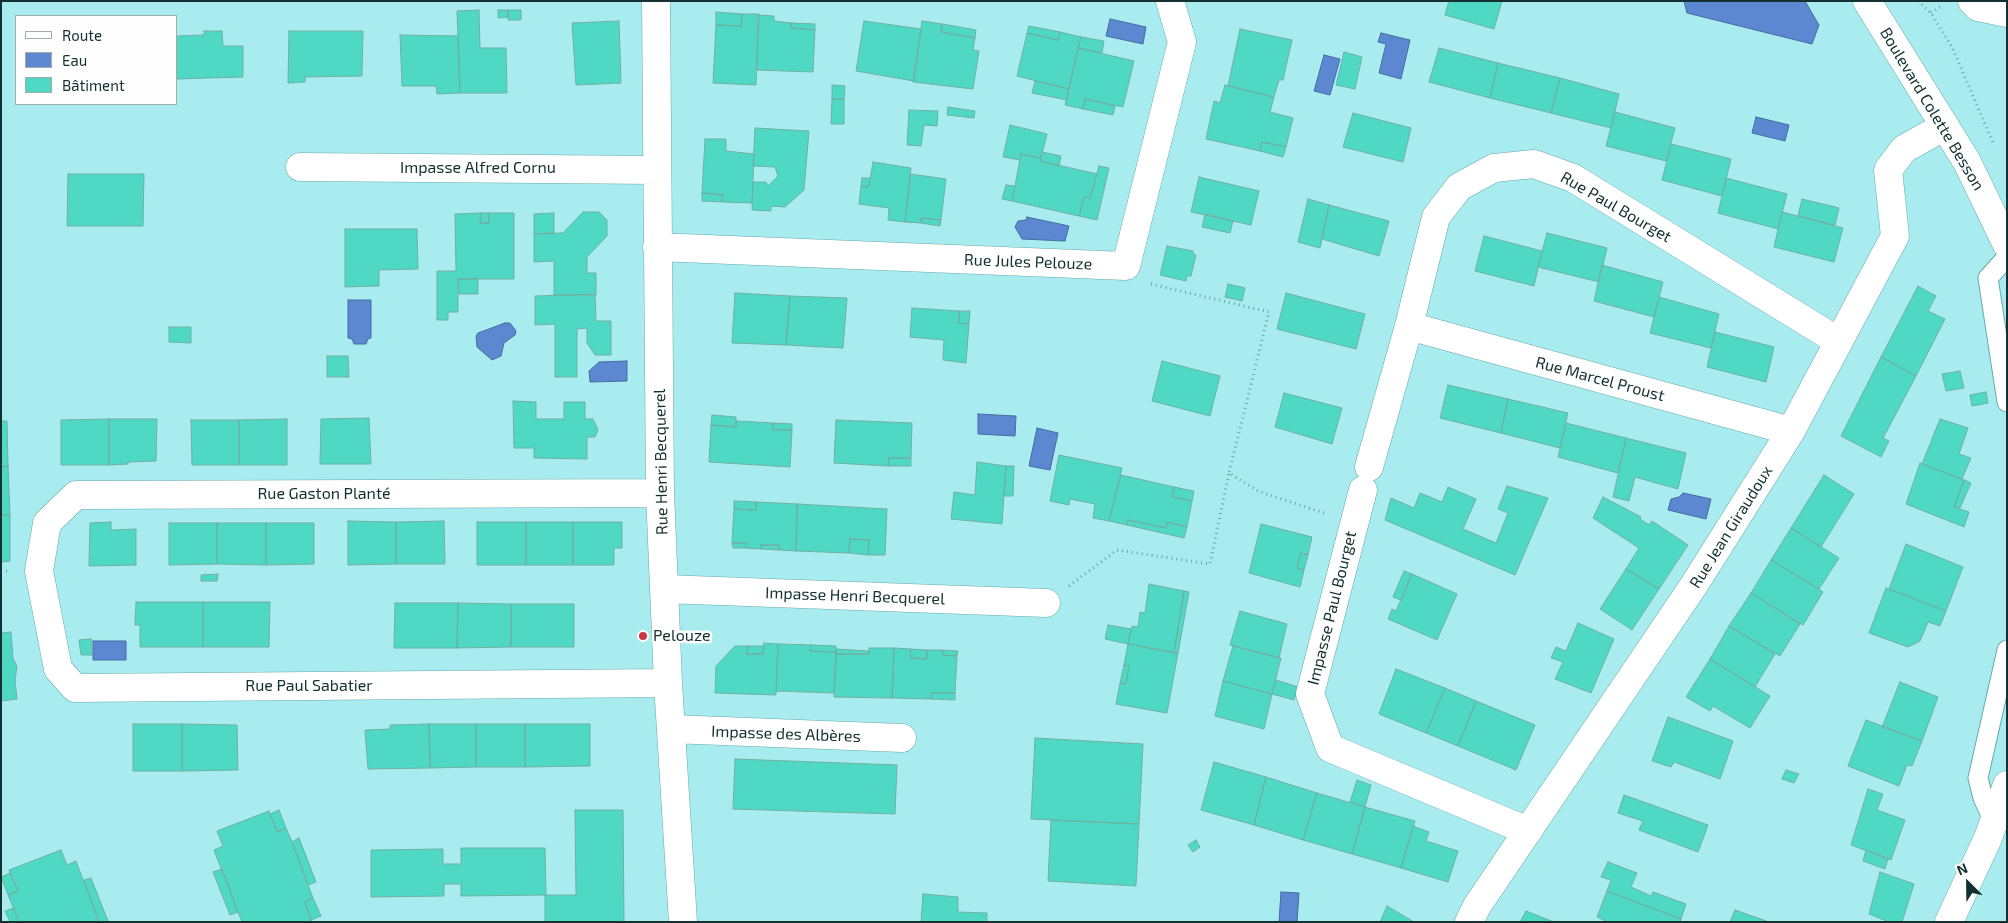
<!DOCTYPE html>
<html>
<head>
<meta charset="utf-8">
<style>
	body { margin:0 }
	#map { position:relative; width:2008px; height:923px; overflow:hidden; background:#a8ecf0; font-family:"Exo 2",sans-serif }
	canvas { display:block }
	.frame { position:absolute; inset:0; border:2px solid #143031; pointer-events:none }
	.legend { position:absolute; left:15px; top:15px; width:162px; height:90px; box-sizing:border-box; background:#fefefe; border:1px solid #a0acac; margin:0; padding:6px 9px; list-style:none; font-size:15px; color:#143031 }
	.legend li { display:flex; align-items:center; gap:10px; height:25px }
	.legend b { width:25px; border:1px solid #a0acac }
	.north { position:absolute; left:1943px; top:858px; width:50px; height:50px; -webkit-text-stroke:4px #fefefe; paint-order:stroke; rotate:337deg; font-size:14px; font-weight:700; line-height:20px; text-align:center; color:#143031 }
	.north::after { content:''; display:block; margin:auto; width:18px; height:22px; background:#143031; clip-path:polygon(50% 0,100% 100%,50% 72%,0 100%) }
</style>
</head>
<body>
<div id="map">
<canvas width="2008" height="923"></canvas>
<div class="frame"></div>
<ul class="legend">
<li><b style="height:6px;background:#fff"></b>Route</li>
<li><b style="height:14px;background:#5c87d1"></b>Eau</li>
<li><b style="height:14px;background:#4fd8c3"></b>Bâtiment</li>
</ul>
<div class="north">N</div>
</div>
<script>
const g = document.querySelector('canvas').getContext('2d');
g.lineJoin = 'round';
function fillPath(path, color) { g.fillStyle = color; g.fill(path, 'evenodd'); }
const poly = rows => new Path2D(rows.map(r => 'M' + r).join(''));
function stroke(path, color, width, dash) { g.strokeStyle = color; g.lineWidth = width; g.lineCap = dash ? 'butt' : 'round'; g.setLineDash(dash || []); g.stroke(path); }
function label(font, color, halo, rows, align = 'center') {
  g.font = font + ' "Exo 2",sans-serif'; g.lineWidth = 5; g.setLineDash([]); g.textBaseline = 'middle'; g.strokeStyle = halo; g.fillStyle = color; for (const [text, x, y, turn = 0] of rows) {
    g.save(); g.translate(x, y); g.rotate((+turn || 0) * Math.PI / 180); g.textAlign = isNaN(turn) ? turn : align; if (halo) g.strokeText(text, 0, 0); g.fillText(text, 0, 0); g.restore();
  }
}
const water = poly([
	[1684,1,1805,1,1819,25,1812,44,1687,13,1684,1],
	[1110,19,1146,27,1143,44,1106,36,1110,19],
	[1381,33,1410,40,1401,79,1379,73,1386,44,1378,42,1381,33],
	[1324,55,1340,59,1330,95,1314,91,1324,55],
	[1756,117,1789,125,1785,141,1752,133,1756,117],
	[1027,217,1069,226,1065,241,1022,239,1015,227,1018,221,1026,220,1027,217],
	[348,300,371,300,371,338,368,339,366,344,354,344,352,339,348,338,348,300],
	[505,323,510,323,516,331,515,335,504,343,501,356,492,360,477,347,476,336,478,333,505,323],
	[627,361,627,381,590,382,589,371,599,362,627,361],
	[978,414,1016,416,1015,436,978,434,978,414],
	[1037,428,1058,433,1050,470,1029,466,1037,428],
	[1683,493,1711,499,1706,519,1668,510,1671,499,1679,497,1683,493],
	[93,641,126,641,126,660,93,660,93,641],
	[1281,892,1299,893,1297,922,1279,922,1281,892]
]);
fillPath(water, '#5c87d1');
stroke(water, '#466da1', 1);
const building = poly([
	[1449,1,1502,1,1494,29,1445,15,1449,1],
	[479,10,480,48,506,48,507,93,460,93,457,11,479,10],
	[498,10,508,10,508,17,498,18,498,10],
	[508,10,521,10,521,20,508,20,508,10],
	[716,12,742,14,741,26,716,25,716,12],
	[742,14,759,14,756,85,713,83,716,25,741,26,742,14],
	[758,15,774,16,774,21,791,23,791,28,815,30,813,72,757,70,758,15],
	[619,21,621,83,576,85,572,23,619,21],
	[864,21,921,29,914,81,856,71,864,21],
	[922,21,942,24,941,32,975,38,973,50,979,51,973,89,913,82,922,21],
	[791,23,815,24,815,30,791,28,791,23],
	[942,24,976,30,975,38,941,32,942,24],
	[1029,26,1060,32,1058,40,1027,33,1029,26],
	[1240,29,1292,40,1283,80,1279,80,1274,97,1228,86,1240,29],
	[204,31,222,31,223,46,243,46,243,77,176,79,176,36,204,35,204,31],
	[289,31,363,31,362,76,305,77,305,82,288,83,289,31],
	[1060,32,1081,37,1069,89,1017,76,1027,33,1058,40,1060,32],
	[400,35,458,36,460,93,437,94,436,86,402,86,400,35],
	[1081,37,1104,41,1102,53,1078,48,1081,37],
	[1078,48,1134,61,1123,107,1085,99,1083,109,1065,105,1078,48],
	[1439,48,1498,63,1490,98,1429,82,1439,48],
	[1344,52,1362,57,1355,89,1336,85,1344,52],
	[1498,63,1560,78,1551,113,1490,98,1498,63],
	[1560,78,1619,94,1611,128,1551,113,1560,78],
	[1035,81,1069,89,1067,100,1032,93,1035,81],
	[832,85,845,86,844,99,832,99,832,85],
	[1225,85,1274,97,1270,112,1293,118,1286,147,1262,142,1260,151,1206,139,1214,101,1220,103,1225,85],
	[832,99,844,99,844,124,831,124,832,99],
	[1085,99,1115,106,1113,115,1083,109,1085,99],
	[948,107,975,111,974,118,947,115,948,107],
	[909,110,938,111,937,126,924,125,921,146,907,145,909,110],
	[1615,112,1675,128,1666,161,1606,146,1615,112],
	[1353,113,1411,128,1403,162,1343,147,1353,113],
	[1010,125,1047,134,1041,158,1021,154,1020,160,1003,157,1010,125],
	[755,128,809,131,804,190,785,207,771,206,771,211,752,210,753,182,766,182,768,186,778,176,775,167,753,166,755,128],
	[705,139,726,139,726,151,754,154,752,203,722,202,723,195,702,193,705,139],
	[1262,142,1286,147,1283,157,1260,151,1262,142],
	[1671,144,1731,159,1722,196,1662,180,1671,144],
	[1042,152,1061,156,1059,166,1040,161,1042,152],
	[1021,154,1041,158,1040,161,1097,174,1090,198,1084,197,1079,216,1012,201,1021,154],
	[873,162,911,168,905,222,888,220,889,208,859,204,861,186,869,187,873,162],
	[1099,166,1109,168,1097,220,1079,216,1084,197,1090,198,1099,166],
	[68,174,144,174,143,226,67,226,68,174],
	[910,174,946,179,941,220,921,218,921,223,905,222,910,174],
	[1199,177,1259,191,1251,225,1191,212,1199,177],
	[862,178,870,178,869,187,861,186,862,178],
	[1726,178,1787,194,1778,229,1718,213,1726,178],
	[1006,185,1015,186,1012,201,1002,199,1006,185],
	[702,193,723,195,722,202,702,201,702,193],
	[1308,199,1329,205,1320,248,1298,242,1308,199],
	[1802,199,1839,208,1835,225,1798,216,1802,199],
	[1329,205,1389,221,1379,256,1322,239,1329,205],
	[583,212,599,212,607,220,607,236,587,257,587,273,596,273,596,295,554,295,554,261,534,262,534,234,563,233,583,212],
	[1782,212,1843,228,1834,262,1774,247,1782,212],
	[481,213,480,223,489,223,489,213,514,213,514,279,458,279,458,312,448,312,448,320,437,320,437,271,456,271,455,214,481,213],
	[481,213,489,213,489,223,480,223,481,213],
	[554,213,554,233,534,234,534,214,554,213],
	[1205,214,1233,221,1230,233,1202,227,1205,214],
	[921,218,941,220,940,226,921,223,921,218],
	[345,229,417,229,418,269,379,270,379,286,345,287,345,229],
	[1547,233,1607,248,1599,282,1538,267,1547,233],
	[1484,236,1542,251,1534,286,1475,271,1484,236],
	[1167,246,1193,251,1193,254,1196,255,1191,276,1187,276,1186,281,1160,275,1167,246],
	[1602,265,1663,282,1654,317,1594,301,1602,265],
	[458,279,478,279,478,294,459,294,458,279],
	[1228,284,1245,288,1242,301,1225,297,1228,284],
	[1918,286,1936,296,1928,311,1945,319,1916,376,1881,357,1918,286],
	[735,293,790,296,786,345,732,343,735,293],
	[1286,293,1365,314,1356,349,1277,329,1286,293],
	[595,294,596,321,611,321,611,355,595,355,587,343,587,328,577,329,577,377,555,377,555,324,535,325,535,296,595,294],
	[790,296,847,298,843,348,786,345,790,296],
	[1659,297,1719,314,1711,348,1650,333,1659,297],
	[912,308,959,311,959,323,969,324,966,363,943,360,944,340,910,337,912,308],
	[959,311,970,311,969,324,959,323,959,311],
	[169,327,191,327,191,343,169,342,169,327],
	[1715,332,1774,347,1766,382,1707,367,1715,332],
	[327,356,348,356,349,377,327,377,327,356],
	[1881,357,1916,376,1883,438,1889,441,1881,457,1841,436,1881,357],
	[1162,361,1220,376,1210,416,1152,401,1162,361],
	[1960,371,1964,388,1946,391,1942,374,1960,371],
	[1448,385,1508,399,1501,433,1440,418,1448,385],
	[1986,392,1988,403,1972,406,1970,395,1986,392],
	[1284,393,1342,408,1332,444,1275,427,1284,393],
	[1508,399,1568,413,1560,448,1501,433,1508,399],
	[513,401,536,402,536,419,564,419,564,402,585,402,585,419,593,419,598,430,595,437,587,437,587,459,534,458,534,448,514,448,513,401],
	[712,415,736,417,736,427,711,425,712,415],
	[369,418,371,464,320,464,321,419,369,418],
	[109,419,109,465,61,465,61,420,109,419],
	[109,419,157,419,156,461,128,462,128,464,109,465,109,419],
	[287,419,287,465,239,465,239,420,287,419],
	[1940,419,1968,428,1959,454,1971,458,1962,479,1922,464,1940,419],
	[191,420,239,420,239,465,192,465,191,420],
	[836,420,912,423,911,458,889,458,888,466,834,463,836,420],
	[1,421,7,421,8,466,1,467,1,421],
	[736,421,773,423,773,430,792,430,790,467,709,462,711,425,736,427,736,421],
	[773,423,792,424,792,430,773,430,773,423],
	[1566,423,1626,438,1618,473,1558,457,1566,423],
	[1626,438,1686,453,1678,489,1635,477,1629,501,1613,497,1626,438],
	[1059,455,1122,468,1109,521,1093,518,1095,504,1070,499,1069,505,1050,501,1059,455],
	[889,458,911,458,911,466,888,466,889,458],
	[977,462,1006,466,1002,524,951,519,954,492,975,495,977,462],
	[1920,463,1964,480,1954,507,1969,512,1964,527,1906,504,1920,463],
	[8,466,10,515,1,515,1,467,8,466],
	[1006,466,1014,466,1013,496,1004,496,1006,466],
	[1121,475,1174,487,1172,497,1192,501,1187,527,1167,522,1166,528,1128,520,1127,525,1109,521,1121,475],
	[1824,475,1854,494,1821,547,1791,528,1824,475],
	[1964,480,1971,483,1960,508,1954,507,1964,480],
	[1507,486,1548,498,1515,575,1385,520,1391,498,1414,508,1420,493,1442,502,1448,487,1476,499,1463,529,1496,543,1508,513,1498,509,1507,486],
	[1174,487,1194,491,1192,501,1172,497,1174,487],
	[1603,497,1641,517,1640,519,1649,525,1652,521,1688,545,1659,589,1626,569,1639,548,1593,518,1603,497],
	[734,501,756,502,756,510,734,509,734,501],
	[756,502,797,504,796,551,779,550,779,545,761,545,761,549,745,548,746,543,732,543,734,509,756,510,756,502],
	[797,504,887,509,885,555,868,555,869,540,850,539,849,553,796,551,797,504],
	[1,515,10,515,10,561,1,562,1,515],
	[1128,520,1166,528,1167,522,1187,527,1184,538,1127,525,1128,520],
	[348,521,396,522,396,564,348,565,348,521],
	[444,521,445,564,396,564,396,522,444,521],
	[111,522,111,530,136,529,136,565,89,566,90,523,111,522],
	[477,522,526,522,526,565,477,565,477,522],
	[526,522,573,522,573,565,526,565,526,522],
	[573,522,622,522,622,548,614,548,614,565,573,565,573,522],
	[169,523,217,523,217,564,169,565,169,523],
	[217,523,266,523,266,565,217,564,217,523],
	[266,523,314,523,314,564,266,565,266,523],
	[1261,524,1312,537,1308,555,1301,553,1297,568,1304,570,1300,587,1249,573,1261,524],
	[1791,528,1839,558,1819,589,1771,560,1791,528],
	[850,539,869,540,868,555,849,553,850,539],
	[732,543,746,543,745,548,733,548,732,543],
	[1906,544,1963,567,1946,611,1889,589,1906,544],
	[761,545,779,545,779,550,761,549,761,545],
	[1301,553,1308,555,1304,570,1297,568,1301,553],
	[1771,560,1823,592,1803,625,1751,593,1771,560],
	[1626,569,1659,589,1632,630,1600,609,1626,569],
	[1404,571,1412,574,1401,600,1393,597,1404,571],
	[218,574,217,581,201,581,201,575,218,574],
	[1412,574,1457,594,1437,640,1388,619,1392,609,1396,611,1412,574],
	[1149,584,1184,591,1174,653,1128,644,1132,626,1138,627,1140,612,1145,613,1149,584],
	[1886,588,1946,611,1940,626,1928,622,1920,641,1908,647,1869,633,1886,588],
	[1184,591,1189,592,1178,653,1174,653,1184,591],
	[1751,593,1800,624,1780,656,1729,626,1751,593],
	[136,602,203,602,203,647,140,647,140,625,135,625,136,602],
	[203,602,270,602,269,647,203,647,203,602],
	[395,603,458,603,457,648,394,648,395,603],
	[458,603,511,604,511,647,457,648,458,603],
	[511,604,574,604,574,647,511,647,511,604],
	[1240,611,1287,624,1279,658,1230,645,1240,611],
	[1578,623,1614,639,1591,693,1555,679,1563,662,1551,658,1556,647,1566,651,1578,623],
	[1108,625,1131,629,1128,644,1105,639,1108,625],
	[1729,626,1775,654,1755,687,1710,659,1729,626],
	[11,632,13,658,17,667,15,680,17,699,1,701,1,633,11,632],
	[91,639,92,655,81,655,79,640,91,639],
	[764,643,778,644,776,695,715,693,716,666,735,646,748,646,747,654,763,654,764,643],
	[778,644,811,645,810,651,836,652,834,693,776,691,778,644],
	[1128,644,1178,653,1167,713,1116,704,1120,683,1126,684,1129,666,1124,665,1128,644],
	[811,645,836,646,836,652,810,651,811,645],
	[748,646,764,646,763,654,747,654,748,646],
	[1233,646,1281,658,1272,694,1223,681,1233,646],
	[869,648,894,648,892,698,834,697,836,654,869,654,869,648],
	[894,648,910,649,911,658,927,659,927,650,942,650,943,655,957,656,955,693,932,693,931,699,892,698,894,648],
	[836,649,869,651,869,654,836,654,836,649],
	[910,649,927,650,927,659,911,658,910,649],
	[942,650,958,651,957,656,943,655,942,650],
	[1710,659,1770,696,1750,728,1713,706,1710,711,1686,697,1710,659],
	[1124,665,1129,666,1126,684,1120,683,1124,665],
	[1396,669,1445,688,1426,733,1379,714,1396,669],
	[1276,680,1298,687,1294,700,1272,694,1276,680],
	[1223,681,1272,694,1264,729,1215,716,1223,681],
	[1900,682,1938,697,1922,741,1882,727,1900,682],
	[1445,688,1476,701,1458,746,1426,733,1445,688],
	[932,693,955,693,955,700,931,699,932,693],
	[1476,701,1535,725,1516,770,1458,746,1476,701],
	[1668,717,1733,741,1720,779,1674,762,1671,767,1652,761,1668,717],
	[1866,720,1922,741,1912,766,1907,765,1899,786,1848,766,1866,720],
	[133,724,182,724,182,771,133,771,133,724],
	[182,724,237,725,238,770,182,771,182,724],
	[429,724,476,724,476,767,430,768,429,724],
	[429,724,430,768,368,769,365,730,390,729,390,725,429,724],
	[476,724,525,724,525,767,476,767,476,724],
	[525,724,590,724,590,766,525,767,525,724],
	[1035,738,1143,744,1139,824,1031,819,1035,738],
	[735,759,897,765,895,814,733,809,735,759],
	[1214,762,1266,777,1254,825,1201,810,1214,762],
	[1786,770,1799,774,1794,783,1782,779,1786,770],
	[1266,777,1317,793,1303,840,1254,825,1266,777],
	[1357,780,1371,785,1365,807,1350,802,1357,780],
	[1868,789,1883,794,1877,810,1905,820,1891,860,1851,845,1868,789],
	[1317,793,1365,807,1352,854,1303,840,1317,793],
	[1624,795,1708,825,1698,852,1639,830,1643,821,1618,813,1624,795],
	[1365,807,1415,821,1401,868,1352,854,1365,807],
	[279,810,286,828,277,832,270,814,279,810],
	[575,810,623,810,624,922,545,922,545,895,461,896,461,884,444,884,444,896,371,897,371,850,443,849,443,864,461,864,461,848,545,848,546,895,576,895,575,810],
	[269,811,277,832,286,828,292,842,313,898,305,902,312,922,242,922,238,912,214,850,223,846,217,831,269,811],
	[1051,820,1139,824,1136,886,1048,881,1051,820],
	[1413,826,1429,832,1426,841,1458,851,1448,882,1401,868,1413,826],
	[299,838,316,882,308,885,292,842,299,838],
	[1196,840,1200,847,1193,852,1188,845,1196,840],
	[61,850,67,865,76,861,99,922,19,922,8,895,18,891,9,870,61,850],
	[1866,850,1888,858,1885,869,1863,861,1866,850],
	[1608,862,1637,873,1631,887,1651,896,1653,892,1686,904,1681,919,1607,891,1611,880,1601,877,1608,862],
	[222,869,238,912,230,915,213,872,222,869],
	[1880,872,1914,884,1902,922,1889,922,1869,914,1880,872],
	[10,873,18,891,8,895,1,877,10,873],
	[91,878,108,921,106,922,99,922,84,880,91,878],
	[1607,891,1681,919,1680,922,1608,922,1597,917,1607,891],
	[923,894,958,897,958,912,987,913,987,922,921,922,923,894],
	[313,898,321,916,311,920,305,902,313,898],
	[1387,906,1414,922,1380,922,1387,906],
	[14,908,19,922,10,922,5,911,14,908],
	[1735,910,1769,922,1730,922,1735,910],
	[1526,911,1554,922,1520,922,1526,911]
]);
fillPath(building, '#4fd8c3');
stroke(building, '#70b0a3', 1);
const lane = poly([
	[2007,257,1988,278,2007,402],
	[1994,822,1983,798,1978,778,2007,650]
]);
const street = poly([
	[656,1,660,493,668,683,683,922],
	[1972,1,1978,7,2007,13],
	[300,167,657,170],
	[657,247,1126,266,1182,42,1170,1],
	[1409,326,1791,431],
	[1369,467,1409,326,1436,217,1459,187,1494,168,1534,164,1573,178,1838,341],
	[1363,490,1310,694,1330,748,1528,831],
	[660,493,76,495,47,523,39,571,58,669,75,688,668,683],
	[664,589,1046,603],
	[671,729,902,738],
	[1469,922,1477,906,1694,585,1791,431,1895,236,1888,170,1904,149,1945,126]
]);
const secondary = poly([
	[1867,1,1967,162,2007,245],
	[1949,922,1988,838,2007,785]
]);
stroke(lane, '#66a8ac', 21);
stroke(street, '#66a8ac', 29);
stroke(secondary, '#66a8ac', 29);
stroke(poly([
	[1918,1,1931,13,1952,47,1994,145],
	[1931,13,1943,5],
	[1151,284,1269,312,1229,473,1258,491,1327,514],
	[1,571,8,571],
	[1069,586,1117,550,1210,564,1229,473]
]), '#6fa3a6', 3, [1, 4]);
stroke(lane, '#fff', 19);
stroke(street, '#fff', 28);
stroke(secondary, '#fff', 28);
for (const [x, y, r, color] of [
	[643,636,5,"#c83844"]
]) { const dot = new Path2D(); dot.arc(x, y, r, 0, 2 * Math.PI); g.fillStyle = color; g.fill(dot); stroke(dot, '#fefefe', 2); }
label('16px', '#143031', '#fefefe', [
	["Boulevard Colette Besson",1932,109,59],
	["Impasse Alfred Cornu",478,168],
	["Rue Paul Bourget",1616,207,30],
	["Rue Jules Pelouze",1028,262,2],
	["Rue Marcel Proust",1600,379,15],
	["Rue Henri Becquerel",661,462,-91],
	["Rue Gaston Planté",324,494],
	["Rue Jean Giraudoux",1731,527,-58],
	["Impasse Henri Becquerel",855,596,2],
	["Impasse Paul Bourget",1332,608,-76],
	["Rue Paul Sabatier",309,686],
	["Impasse des Albères",786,734,2]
]);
label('16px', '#143031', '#fefefe', [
	["Pelouze",653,636]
], 'left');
</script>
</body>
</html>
